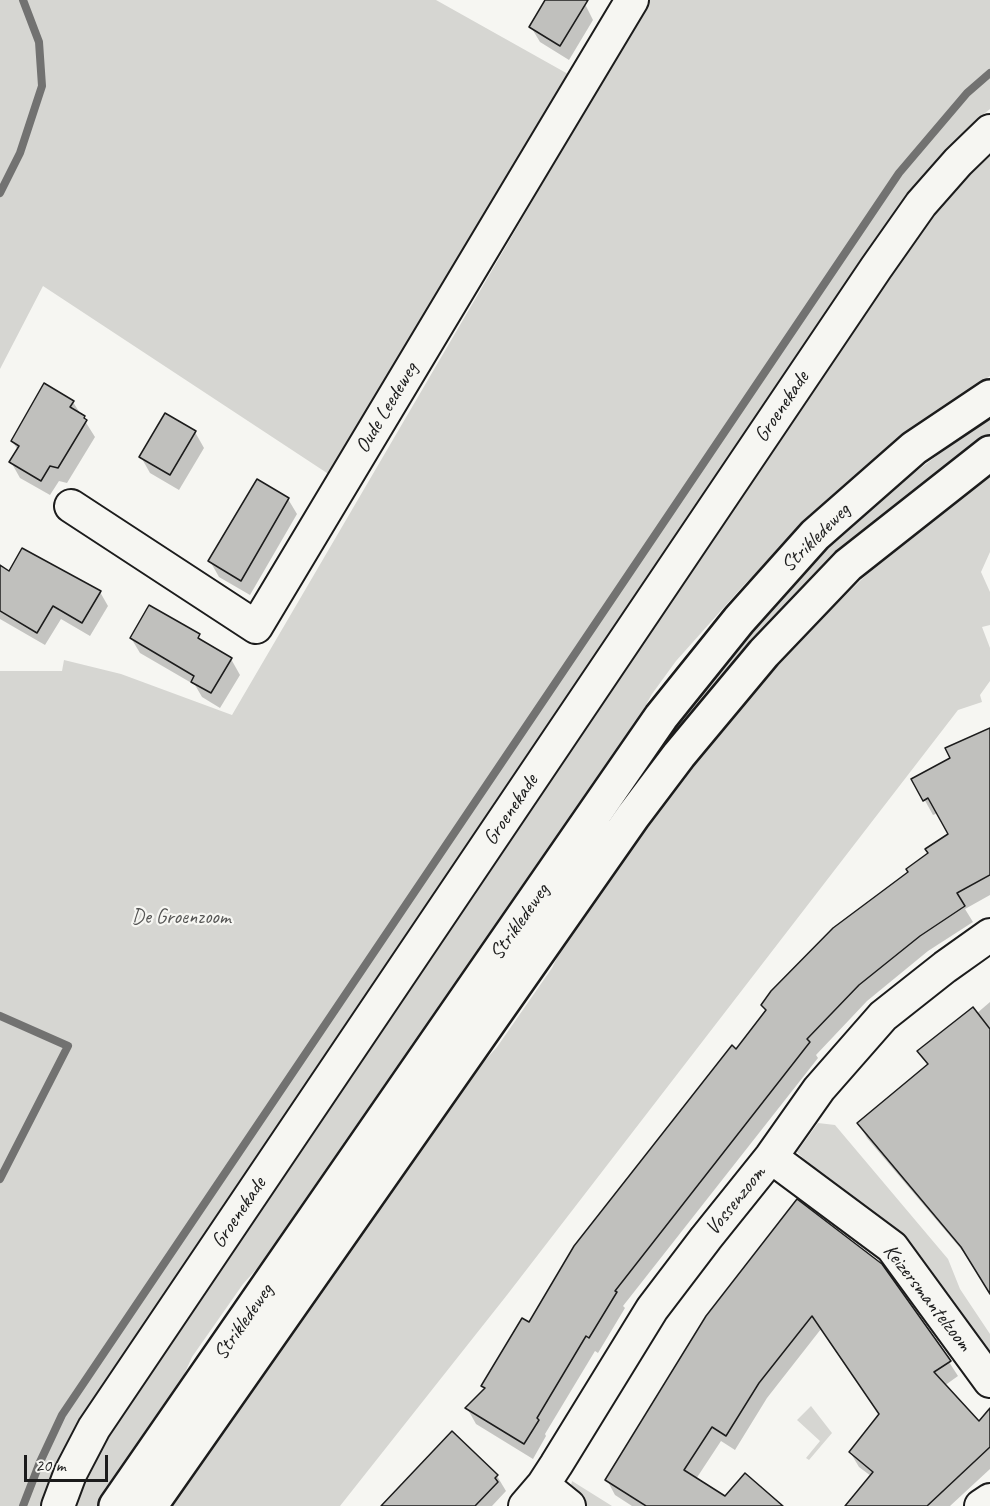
<!DOCTYPE html>
<html>
<head>
<meta charset="utf-8">
<style>
	body { margin:0 }
	#map { position:relative; width:990px; height:1506px; overflow:hidden; background:#f6f6f2; font-family:Caveat,sans-serif }
	canvas { display:block }
	.scale { position:absolute; left:24px; top:1455px; width:84px; height:27px; box-sizing:border-box; border:3px solid #1c1c1c; border-top:0; padding-left:8px; font-size:18px; line-height:21px; white-space:nowrap; color:#1c1c1c; -webkit-text-stroke:4px #f6f6f2; paint-order:stroke }
</style>
</head>
<body>
<div id="map">
<canvas width="990" height="1506"></canvas>
<div class="scale">20 m</div>
</div>
<script>
const g = document.querySelector('canvas').getContext('2d');
g.lineJoin = 'round';
function fillPath(path, color) { g.fillStyle = color; g.fill(path, 'evenodd'); }
const poly = rows => new Path2D(rows.map(r => 'M' + r).join(''));
function stroke(path, color, width, dash) { g.strokeStyle = color; g.lineWidth = width; g.lineCap = dash ? 'butt' : 'round'; g.setLineDash(dash || []); g.stroke(path); }
function label(font, color, halo, rows, align = 'center') {
  g.font = font + ' Caveat,sans-serif'; g.lineWidth = 4.5; g.setLineDash([]); g.textBaseline = 'middle'; g.strokeStyle = halo; g.fillStyle = color; for (const [text, x, y, turn = 0] of rows) {
    g.save(); g.translate(x, y); g.rotate((+turn || 0) * Math.PI / 180); g.textAlign = isNaN(turn) ? turn : align; if (halo) g.strokeText(text, 0, 0); g.fillText(text, 0, 0); g.restore();
  }
}
fillPath(poly([
	[0,0,436,0,568,74,330,475,43,286,0,369],
	[650,0,990,0,990,109,980,117,924,180,48,1506,0,1506,0,671,62,671,64,660,121,674,232,715],
	[990,152,990,376,903,438,816,512,743,586,676,661,652,694,585,815,310,1210,243,1284,192,1357,162,1424,106,1506,69,1506,106,1431,641,645,640,637,921,230,951,193],
	[990,419,990,435,943,467,876,520,803,588,148,1473,624,788,759,615,867,509,939,454],
	[990,473,990,552,981,572,990,592,990,625,982,627,990,648,990,681,980,695,982,702,958,710,507,1295,340,1506,162,1506,431,1121,497,1047,552,968,588,895,625,842,713,743,755,689,791,648,896,546],
	[818,1123,835,1125,948,1259,960,1289,990,1334,990,1373,836,1192,797,1152],
	[811,1406,832,1433,809,1460,806,1458,820,1441,797,1420],
	[572,1481,612,1506,587,1506,569,1494]
]), '#d6d6d2');
fillPath(poly([
	[547,0,578,0,585,4,593,20,569,60,540,42,531,27],
	[73,402,95,437,67,483,59,481,50,495,20,478,11,462,18,450,12,441],
	[195,432,204,448,179,490,150,473,141,457],
	[288,499,297,514,250,595,219,577,210,561],
	[0,568,9,573,100,592,108,606,90,636,61,619,45,645,0,619],
	[198,636,203,643,231,659,240,675,220,708,202,697,195,685,140,653,131,638],
	[990,737,990,895,965,909,973,922,928,951,867,1001,816,1055,818,1058,623,1306,625,1308,598,1353,595,1351,545,1434,546,1436,533,1459,476,1424,467,1408,485,1390,483,1386,766,1012,762,1005,950,834,938,813,933,815,913,779],
	[990,1002,990,1292,972,1262,867,1138,859,1124,928,1066,919,1052,976,1014],
	[798,1201,949,1362,958,1376,944,1386,990,1435,990,1469,950,1506,847,1506,871,1476,859,1467,850,1452,880,1415,821,1329,767,1398,735,1450,721,1441,696,1479,726,1498,780,1506,632,1506,615,1495,607,1480],
	[497,1476,506,1491,492,1506,390,1506]
]), '#0003');
stroke(poly([
	[0,193,20,153,42,86,39,42,23,0],
	[0,1016,68,1046,0,1179],
	[23,1506,40,1462,62,1415,899,173,967,93,990,73]
]), '#727271', 8);
const building = poly([
	[545,0,588,0,560,46,529,27,545,0],
	[44,383,74,401,70,407,85,416,84,418,87,420,58,468,50,466,41,481,9,462,19,446,11,441,44,383],
	[165,413,196,431,170,475,139,457,165,413],
	[257,479,289,498,241,581,208,561,257,479],
	[22,548,101,591,82,623,53,606,37,633,0,611,0,565,9,571,22,548],
	[149,605,200,634,198,638,232,658,211,693,191,682,194,676,130,638,149,605],
	[990,728,990,875,957,893,965,906,920,936,859,985,807,1039,810,1042,615,1291,617,1292,589,1338,586,1336,537,1418,539,1420,524,1444,465,1408,485,1388,481,1386,522,1318,529,1322,574,1246,732,1045,736,1049,766,1010,761,1005,771,991,833,928,908,872,906,869,928,853,925,849,948,834,928,798,923,801,911,779,950,758,945,748,990,728],
	[973,1007,990,1029,990,1294,961,1247,857,1123,928,1064,917,1051,973,1007],
	[797,1199,882,1264,951,1361,934,1372,979,1421,990,1408,990,1447,927,1506,845,1506,873,1472,849,1452,879,1414,812,1316,759,1383,726,1436,712,1427,684,1470,725,1496,745,1473,783,1506,646,1506,605,1480,706,1316,797,1199],
	[452,1431,498,1475,495,1478,498,1482,475,1506,381,1506,452,1431]
]);
fillPath(building, '#c0c0bd');
stroke(building, '#1c1c1c', 1.5);
const street = poly([
	[71,506,256,627,632,0],
	[771,1157,892,1247,990,1381],
	[543,1485,569,1506],
	[58,1506,70,1474,94,1428,876,268,921,204,958,162,990,131],
	[525,1506,543,1485,556,1465,652,1309,706,1238,771,1157,819,1089,883,1016,945,967,990,935],
	[981,1506,990,1500]
]);
const primary = poly([
	[116,1506,661,717,739,620,815,535,914,448,990,397],
	[150,1506,633,816,679,755,764,653,848,565,990,453]
]);
stroke(street, '#1c1c1c', 36);
stroke(primary, '#1c1c1c', 38);
stroke(street, '#f6f6f2', 32);
stroke(primary, '#f6f6f2', 33);
label('21px', '#1c1c1c', '#f6f6f2', [
	["Groenekade",782,407,-56],
	["Oude Leedeweg",387,408,-59],
	["Strikledeweg",816,538,-45],
	["Groenekade",511,810,-56],
	["Strikledeweg",520,922,-55],
	["Vossenzoom",736,1201,-51],
	["Groenekade",239,1213,-56],
	["Keizersmantelzoom",927,1298,52],
	["Strikledeweg",244,1322,-55]
]);
label('21px', '#545453', '#f6f6f2', [
	["De Groenzoom",181,917]
]);
</script>
</body>
</html>
